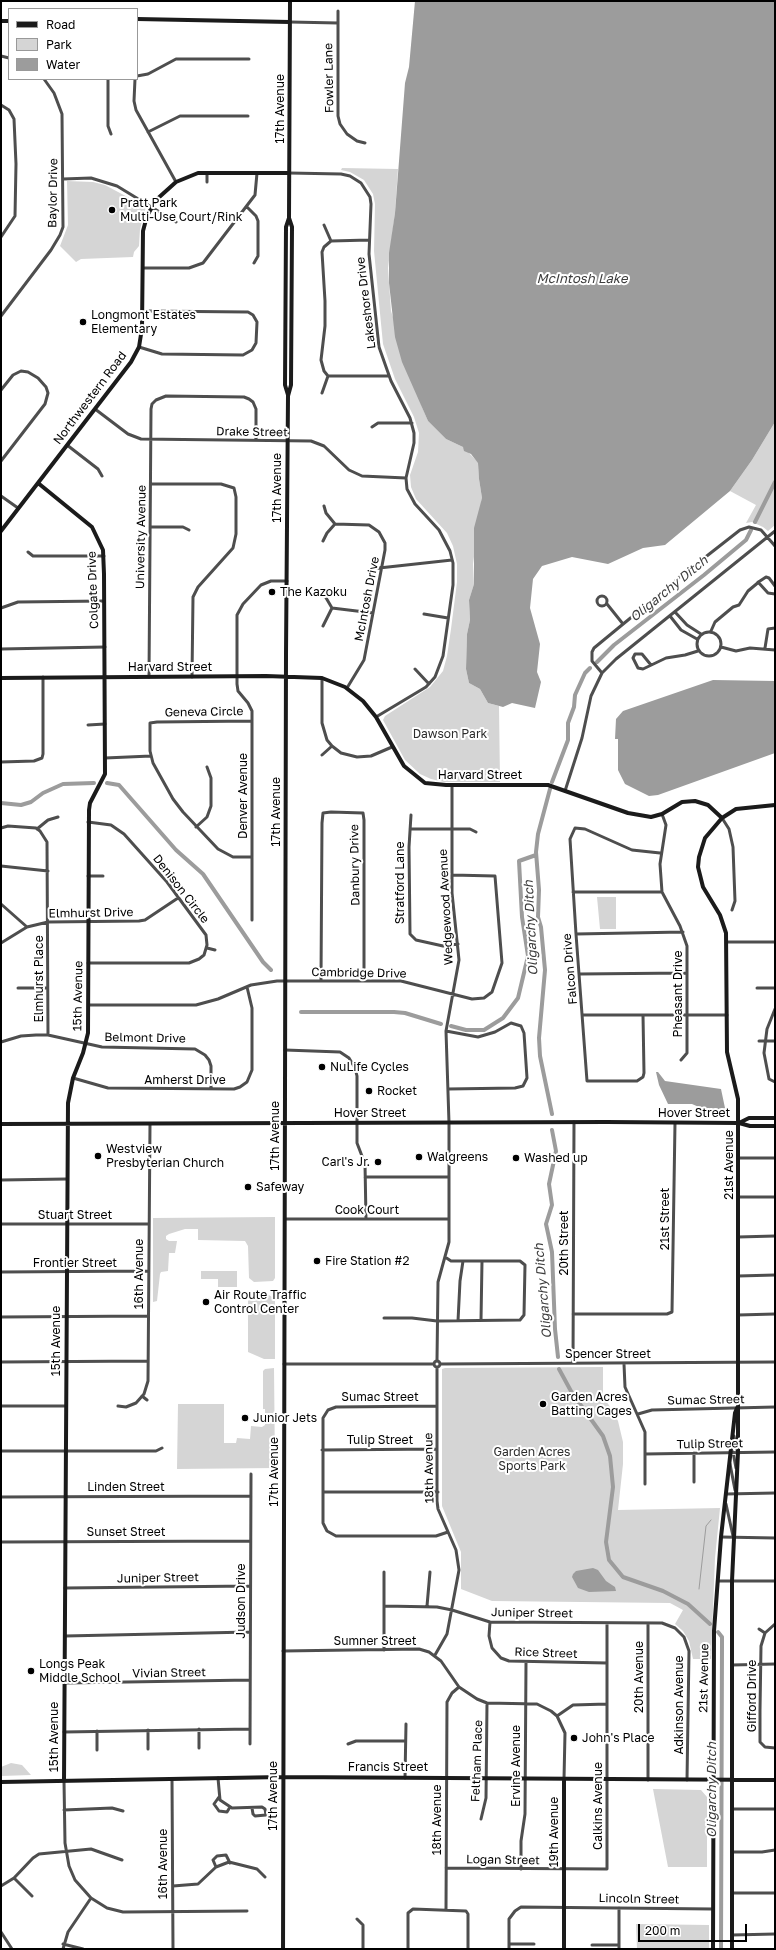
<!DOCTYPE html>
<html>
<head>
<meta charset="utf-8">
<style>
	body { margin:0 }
	#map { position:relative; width:776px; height:1950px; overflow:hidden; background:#fff; font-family:"Golos Text",sans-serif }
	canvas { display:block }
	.frame { position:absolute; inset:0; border:2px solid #000; pointer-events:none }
	.legend { position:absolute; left:8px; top:8px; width:130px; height:72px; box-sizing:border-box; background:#fff; border:1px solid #999; margin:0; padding:5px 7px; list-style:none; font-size:12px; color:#000 }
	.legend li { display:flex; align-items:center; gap:8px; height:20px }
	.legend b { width:20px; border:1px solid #999 }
	.scale { position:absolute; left:638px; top:1924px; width:109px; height:18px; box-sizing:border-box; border:2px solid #000; border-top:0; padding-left:5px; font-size:12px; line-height:14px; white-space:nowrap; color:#000; -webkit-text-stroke:3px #fff; paint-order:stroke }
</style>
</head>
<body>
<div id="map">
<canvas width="776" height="1950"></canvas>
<div class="frame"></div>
<ul class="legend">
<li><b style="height:5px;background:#1b1b1b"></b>Road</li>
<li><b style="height:11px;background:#d5d5d5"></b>Park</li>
<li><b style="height:11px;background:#9c9c9c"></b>Water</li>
</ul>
<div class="scale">200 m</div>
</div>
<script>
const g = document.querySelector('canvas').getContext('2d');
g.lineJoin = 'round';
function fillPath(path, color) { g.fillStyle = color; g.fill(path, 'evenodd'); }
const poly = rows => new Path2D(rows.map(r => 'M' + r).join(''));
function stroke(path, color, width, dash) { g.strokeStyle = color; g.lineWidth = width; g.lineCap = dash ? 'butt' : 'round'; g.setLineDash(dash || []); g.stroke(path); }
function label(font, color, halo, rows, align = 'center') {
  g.font = font + ' "Golos Text",sans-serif'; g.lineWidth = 4; g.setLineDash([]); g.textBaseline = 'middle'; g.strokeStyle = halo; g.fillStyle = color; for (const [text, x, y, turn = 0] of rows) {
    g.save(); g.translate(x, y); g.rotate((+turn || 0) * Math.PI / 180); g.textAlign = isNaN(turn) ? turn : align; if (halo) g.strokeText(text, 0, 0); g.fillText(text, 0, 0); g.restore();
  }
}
fillPath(poly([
	[342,168,398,169,395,213,388,268,391,311,422,407,428,421,446,439,463,447,478,462,479,479,482,498,473,564,474,584,469,600,470,620,467,634,466,669,469,683,480,689,488,703,499,706,500,782,444,782,431,779,420,774,405,760,383,720,385,716,430,687,443,671,447,656,451,629,457,582,457,564,453,546,447,533,416,499,411,487,410,475,418,452,419,433,414,417,395,379,383,344,374,251,375,204,373,194,364,180,350,172,341,170],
	[67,181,93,182,105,185,146,207,140,229,139,246,134,252,133,257,81,259,76,262,60,246,68,225],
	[775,422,775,525,768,531,763,527,752,522,746,523,756,505,730,491,752,460],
	[597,897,616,897,616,929,600,929],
	[275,1217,275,1278,273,1281,254,1282,249,1278,248,1246,245,1241,198,1240,198,1229,185,1229,169,1234,166,1236,166,1239,169,1241,177,1241,175,1253,169,1253,168,1271,161,1272,160,1274,157,1301,153,1302,153,1218],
	[201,1271,237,1271,237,1287,218,1287,218,1279,201,1279],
	[254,1295,269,1295,275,1299,275,1359,264,1359,248,1352,248,1301],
	[603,1367,603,1397,611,1408,618,1421,623,1442,623,1464,618,1510,720,1508,715,1558,711,1659,693,1659,689,1641,683,1631,675,1624,683,1610,670,1603,492,1601,461,1589,461,1552,442,1506,442,1369,445,1368],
	[274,1368,275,1468,177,1469,178,1404,224,1404,224,1443,236,1443,237,1438,250,1439,251,1426,262,1427,265,1425,265,1409,263,1409,263,1371,265,1369],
	[11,1763,22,1765,31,1775,1,1776,1,1767],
	[653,1789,701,1790,707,1797,707,1867,668,1867],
	[636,1924,709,1925,709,1949,637,1949]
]), '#d5d5d5');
fillPath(poly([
	[415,1,775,1,775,422,752,460,730,491,665,545,643,548,608,564,572,557,542,566,533,579,530,608,540,644,537,672,541,682,535,708,512,703,503,707,488,703,480,689,469,683,466,669,467,634,470,620,469,600,474,584,474,528,482,498,479,479,478,463,471,454,464,451,463,447,446,439,428,421,402,362,395,337,389,283,389,253,395,213,405,83,409,67],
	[713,680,775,681,775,753,658,795,649,796,625,784,618,770,618,739,615,739,616,719,623,711],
	[656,1072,658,1072,665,1081,721,1089,725,1108,721,1112,708,1111,692,1104,668,1104,659,1085],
	[593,1568,598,1570,606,1581,615,1587,616,1591,589,1592,578,1588,572,1577,573,1574,576,1571]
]), '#9c9c9c');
stroke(poly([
	[699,1589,706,1526,711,1520]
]), '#9c9c9c', 1);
stroke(poly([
	[755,522,775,482],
	[597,662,614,645,704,575,746,540,751,530],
	[552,782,568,740,568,723,574,707,575,695,585,673,590,668],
	[107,783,119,785,176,850,203,874,263,962,271,970],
	[550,789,538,834,536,852,539,890,538,917,541,927,545,970,539,1038,540,1056,552,1114],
	[1,803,21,805,31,802,43,793,63,784,94,783],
	[301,1012,394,1012,405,1013,441,1024],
	[451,1026,466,1030,484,1030,503,1018,518,998,528,956,522,917,519,861,536,855],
	[552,1130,556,1151,549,1184,552,1205,546,1224,552,1252,555,1329,558,1357],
	[559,1369,572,1393,603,1436,610,1456,613,1487,606,1542,609,1560,623,1577,663,1591,688,1604,710,1624],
	[718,1632,722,1637,722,1644,721,1949]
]), '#9c9c9c', 4);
stroke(poly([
	[338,11,338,116,340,124,347,134,357,141,365,143],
	[290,22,338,23],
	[1,56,9,58],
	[137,76,148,74,176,59,249,59],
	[108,79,108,126,111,134],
	[135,79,134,101,136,110,176,182],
	[1,105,9,110,14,119,16,164,15,216,1,237],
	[148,132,180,116,248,116],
	[289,173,341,174,350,176,361,183,370,197,371,204,369,254,379,347,391,381,410,418,414,433,414,443,406,478,407,489,415,504,439,530,450,551,453,563,453,585,443,656,435,677,426,687,376,717],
	[63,179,91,178,117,186,176,222],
	[207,182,207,173],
	[247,207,256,216,258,221,258,256,254,263],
	[324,225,331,241],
	[143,268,189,268,203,263,255,195,257,173],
	[1,316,51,250,60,235,63,227,62,114,54,93,44,79],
	[139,347,162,354,243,355,252,350,256,343,257,322,253,315,248,312,143,311],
	[328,376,389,376],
	[1,390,13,375,21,371,28,372,38,378,46,387,48,393,45,404,1,461],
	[322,393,328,376,324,371,321,360,325,326,325,301,322,252,324,247,331,241,369,240],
	[95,409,128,434,141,439,311,441,324,446,349,470,362,476,406,478],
	[372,427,378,423,412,423],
	[67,445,98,469,102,476],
	[151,484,221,484,234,488,236,497,236,534,233,548,198,587,193,597,192,677],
	[1,496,18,508],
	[324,506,326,513,335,524,369,525,379,532,385,543,385,550,364,660,347,688],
	[150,527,183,527,189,530],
	[323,541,327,533,335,524],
	[28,552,33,556,104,556],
	[370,569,452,560],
	[758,582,768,593,775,594],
	[322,591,332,608,373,613],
	'597 601a5 5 0 1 1 10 0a5 5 0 1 1-10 0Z',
	[607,604,623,624],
	[1,608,18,602,104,601],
	[675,612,687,625,701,634],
	[424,614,448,618],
	[670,616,681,630,697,639],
	[323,626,332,608],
	[711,631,715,622,733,607,739,605,748,591,760,581,766,577,769,578,775,586],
	'697 644a12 12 0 1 1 24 0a12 12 0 1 1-24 0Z',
	[721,647,736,651,750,648,775,650],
	[765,648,768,629,775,628],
	[1,649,105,647],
	[651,665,642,654,635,654,633,658,638,668,643,669,666,658,685,655,698,651],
	[415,669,429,684],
	[602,673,592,661,592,652,594,648,673,583,686,571,694,566,740,530,749,527,761,530,775,546],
	[149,677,151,409,152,404,156,400,166,396,244,397,249,399,253,402,256,409,256,440],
	[322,678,322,723,327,740,332,746,341,753,357,757,371,756,392,747],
	[252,721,157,722,150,723,150,751,153,763,173,799,183,812,218,849,233,857,252,857],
	[88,725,105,724],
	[322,755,332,746],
	[105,758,151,756],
	[1,762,34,761,42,758,43,754,43,677],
	[565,791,582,738,591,696,602,673,616,659,775,531],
	[662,814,666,825,660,864,662,892,680,926,687,946,687,1053,681,1060],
	[411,815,409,847,410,934,416,940,443,946,458,944],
	[722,818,729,829,733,847,735,901,732,910],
	[88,822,111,825,124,834,167,882,206,935,207,945,204,955,199,959,189,963,88,963],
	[196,827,207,817,211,806,211,778,207,767],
	[1,828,8,826,36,828,40,831,47,842,48,1035],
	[37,829,48,820,58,817],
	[410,829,470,829,476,832],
	[1,866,48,871],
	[88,876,103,876],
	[573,892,662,892],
	[1,904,27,927],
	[252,920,252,711,248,703,238,691,237,684,237,615,243,604,261,585,271,581,287,581],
	[576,934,683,932],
	[727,942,775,942],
	[1,943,27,927,48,922,139,921,145,920,178,898],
	[207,948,215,950],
	[579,974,686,973],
	[321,980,322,823,323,813,331,812,363,813,364,820,364,980],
	[18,988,47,988],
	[757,988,775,988],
	[89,1005,196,1005,218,999,251,985,277,981,401,981,472,999,484,998,492,992,502,963,495,876,452,875],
	[775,1009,767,1029,764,1053,769,1079,775,1082],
	[583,1015,727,1015],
	[643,1015,644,1073,643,1077,637,1081,587,1081,576,934,570,839,575,828,585,829,632,850,660,853],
	[446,1031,478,1037,495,1032,511,1023,521,1026,524,1033,527,1078,523,1086,515,1088,448,1089],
	[759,1041,775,1041],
	[1,1042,21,1036,36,1035,48,1035,102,1047,195,1049,205,1055,209,1060,211,1066,211,1089],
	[285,1050,340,1052,349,1058,355,1068,357,1076,357,1143,365,1164,366,1219],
	[73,1078,108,1088,234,1089,240,1087,247,1082,252,1070,252,1008,247,987],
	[739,1158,775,1158],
	[365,1177,449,1177],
	[1,1180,67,1179],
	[738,1197,775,1197],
	[285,1219,449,1219],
	[1,1224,149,1224],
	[738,1237,775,1236],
	[1,1272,148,1271],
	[738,1276,775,1275],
	[573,1314,667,1314,672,1312,675,1123],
	[738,1315,775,1314],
	[1,1317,148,1316],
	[384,1318,412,1318,437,1321,520,1320,524,1315,525,1265,520,1261,451,1261,445,1257],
	[481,1320,482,1261],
	[458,1321,460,1281,463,1261],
	[437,1360,438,1282,449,1242,449,1123,446,1031,459,960,452,893,452,785],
	'434 1364a3 3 0 1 1 6 0a3 3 0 1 1-6 0Z',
	[1,1362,148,1361],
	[573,1363,574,1122],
	[284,1364,434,1364],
	[440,1364,775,1362],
	[624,1364,625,1387,645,1432,645,1484],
	[142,1396,147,1400],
	[1,1406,66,1406],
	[118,1406,126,1407,136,1403,144,1394,148,1381,150,1124],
	[437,1406,336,1407,328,1410,323,1418,323,1523,327,1531,336,1536,436,1536,448,1532],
	[638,1414,652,1410,775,1407],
	[734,1436,737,1450],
	[322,1450,437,1449],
	[1,1451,156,1451,162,1448],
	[733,1452,736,1468],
	[694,1453,694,1482],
	[645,1454,775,1452],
	[730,1464,735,1490],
	[323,1492,438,1492],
	[726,1494,775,1493],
	[1,1497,251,1496],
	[726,1504,733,1536],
	[721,1537,775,1538],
	[1,1542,250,1541],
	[384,1572,384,1650],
	[718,1581,775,1581],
	[65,1588,250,1586],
	[384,1606,437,1607,452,1610,490,1622,662,1623,675,1628,684,1637,689,1651,687,1780],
	[427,1606,430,1572],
	[490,1622,489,1636,492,1648,501,1658,509,1661,607,1663],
	[775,1624,765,1633,761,1646,760,1710,760,1742,765,1747,775,1748],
	[759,1629,765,1633],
	[65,1636,250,1632],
	[283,1651,419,1649,429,1652,441,1661,459,1687,477,1699,487,1703,537,1704,551,1711,557,1716,565,1733,564,1779],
	[435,1655,447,1634,459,1570,456,1550,438,1509,437,1501,437,1367],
	[732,1665,775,1664],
	[65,1683,250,1680],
	[557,1716,573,1705,607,1704],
	[148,1730,148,1749],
	[64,1732,250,1729],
	[250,1744,251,1474],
	[348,1744,356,1741,405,1741],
	[199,1748,199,1729],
	[97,1750,97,1731],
	[218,1778,220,1800,232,1808,262,1807,265,1809,266,1815,255,1816,253,1814,252,1808],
	[405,1778,406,1724],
	[172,1779,173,1949],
	[648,1780,648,1623],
	[219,1797,214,1804,219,1811,227,1812,230,1807],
	[732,1809,775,1809],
	[64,1810,112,1808,123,1811],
	[481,1819,486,1798,487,1703],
	[732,1852,762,1852,775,1850],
	[216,1867,213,1860,217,1856,226,1855,230,1863],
	[446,1868,607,1869,607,1623],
	[521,1869,521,1841,525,1814,526,1663],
	[14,1878,32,1896],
	[1,1886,14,1878,33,1858,39,1854,91,1849,122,1860],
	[173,1886,198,1884,216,1867,229,1862,257,1869,265,1877],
	[732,1893,775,1893],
	[91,1898,107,1908,123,1912,247,1911],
	[619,1908,619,1949],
	[446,1909,447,1702,452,1693,459,1687],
	[357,1919,363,1925,363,1949],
	[1,1932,12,1949],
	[732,1935,775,1934],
	[63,1944,83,1949],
	[509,1944,534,1944],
	[592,1945,619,1945],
	[63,1949,68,1932,91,1898,75,1880,69,1866,65,1843,64,1781],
	[408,1949,408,1913,413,1909,466,1911,468,1914,468,1949],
	[509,1949,509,1919,515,1911,521,1907,713,1909]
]), '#4e4e4e', 3);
stroke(poly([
	[137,19,290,22],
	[1,21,9,21],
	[288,395,285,385,286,227,289,218],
	[38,483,92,527,103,550,104,574,105,774,90,803,89,810,88,1033,83,1053,73,1078,68,1103,64,1781],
	[1,531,131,362,139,347,142,328,143,231,147,216,156,200,176,182,198,173,289,173],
	[1,678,266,676,322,678,345,687,363,701,376,717,404,766,425,783,446,785,548,785,628,813,651,817,662,814,682,802,695,801,708,805,722,818],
	[739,1123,749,1118,775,1118],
	[1,1124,606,1122,739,1123,750,1126,775,1126],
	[1,1782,282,1777,775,1780],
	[283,1949,286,654,288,396,291,385,292,227,289,218,290,1],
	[564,1949,564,1779],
	[713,1949,714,1631,721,1537,735,1413,737,1408],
	[732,1949,732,1581,738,1452,738,1099,727,1052,726,933,720,915,703,887,698,867,699,857,705,838,722,818,736,809,775,805]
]), '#1b1b1b', 4);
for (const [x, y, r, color] of [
	[112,210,4,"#000"],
	[83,322,4,"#000"],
	[272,592,4,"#000"],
	[322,1067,4,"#000"],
	[369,1091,4,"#000"],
	[98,1156,4,"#000"],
	[419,1157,4,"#000"],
	[516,1158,4,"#000"],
	[378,1162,4,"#000"],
	[248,1187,4,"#000"],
	[317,1261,4,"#000"],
	[206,1302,4,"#000"],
	[543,1404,4,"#000"],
	[245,1418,4,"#000"],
	[31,1671,4,"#000"],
	[574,1738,4,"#000"]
]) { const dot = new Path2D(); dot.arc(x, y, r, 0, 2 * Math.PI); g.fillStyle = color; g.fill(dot); stroke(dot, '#fff', 1.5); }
label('12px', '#000', '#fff', [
	["Fowler Lane",329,78,-91],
	["17th Avenue",280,109,-90],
	["Baylor Drive",53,193,-89],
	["Lakeshore Drive",366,303,-97],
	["Northwestern Road",90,398,-53],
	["Drake Street",252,432,1],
	["17th Avenue",277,488,-90],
	["University Avenue",141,537,-89],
	["Colgate Drive",93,590,-92],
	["McIntosh Drive",367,599,-79],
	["Harvard Street",170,667],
	["Geneva Circle",204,712,-1],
	["Harvard Street",480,775],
	["Denver Avenue",243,796,-90],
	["17th Avenue",276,812,-90],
	["Danbury Drive",355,865,-91],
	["Stratford Lane",400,883,-90],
	["Denison Circle",181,889,52],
	["Wedgewood Avenue",446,907,-93],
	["Elmhurst Drive",91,913,-1],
	["Falcon Drive",570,969,-95],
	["Cambridge Drive",359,973,1],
	["Elmhurst Place",39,979,-90],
	["Pheasant Drive",678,994,-90],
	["15th Avenue",78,996,-89],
	["Belmont Drive",145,1038,1],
	["Amherst Drive",185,1080],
	["Hover Street",370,1113],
	["Hover Street",694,1113],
	["17th Avenue",275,1136,-90],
	["21st Avenue",729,1165,-90],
	["Cook Court",367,1210],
	["Stuart Street",75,1215],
	["21st Street",665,1219,-90],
	["20th Street",564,1243,-90],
	["Frontier Street",75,1263],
	["16th Avenue",139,1274,-90],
	["15th Avenue",56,1341,-90],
	["Spencer Street",608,1354],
	["Sumac Street",380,1397],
	["Sumac Street",706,1400,-1],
	["Tulip Street",380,1440],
	["Tulip Street",710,1444,-1],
	["18th Avenue",429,1468,-91],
	["17th Avenue",274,1472,-90],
	["Linden Street",126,1487],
	["Sunset Street",126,1532],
	["Juniper Street",158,1578,-1],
	["Judson Drive",241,1601,-90],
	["Juniper Street",532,1613,1],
	["Sumner Street",375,1641],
	["Rice Street",546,1653,2],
	["Vivian Street",169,1673,-1],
	["20th Avenue",639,1677,-90],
	["21st Avenue",704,1678,-89],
	["Gifford Drive",752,1696,-90],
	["Adkinson Avenue",679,1705,-90],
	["15th Avenue",54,1737,-90],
	["Feltham Place",477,1761,-88],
	["Ervine Avenue",516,1766,-90],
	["Francis Street",388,1767],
	["17th Avenue",273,1796,-90],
	["Calkins Avenue",598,1806,-90],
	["18th Avenue",437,1820,-90],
	["19th Avenue",554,1832,-90],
	["Logan Street",503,1860,1],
	["16th Avenue",163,1864,-90],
	["Lincoln Street",639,1899,1]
]);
label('12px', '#000', '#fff', [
	["Pratt Park",120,203],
	["Multi-Use Court/Rink",120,217],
	["Longmont Estates",91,315],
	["Elementary",91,329],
	["The Kazoku",280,592],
	["NuLife Cycles",330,1067],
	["Rocket",377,1091],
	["Westview",106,1149],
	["Presbyterian Church",106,1163],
	["Walgreens",427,1157],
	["Washed up",524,1158],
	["Carl's Jr.",370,1162,"right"],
	["Safeway",256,1187],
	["Fire Station #2",325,1261],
	["Air Route Traffic",214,1295],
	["Control Center",214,1309],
	["Garden Acres",551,1397],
	["Batting Cages",551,1411],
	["Junior Jets",253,1418],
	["Longs Peak",39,1664],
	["Middle School",39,1678],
	["John's Place",582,1738]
], 'left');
label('12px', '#2c2c2c', '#fff', [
	["Dawson Park",450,734],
	["Garden Acres",532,1452],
	["Sports Park",532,1466]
]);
label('italic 13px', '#3d3d3d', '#fff', [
	["McIntosh Lake",582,279],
	["Oligarchy Ditch",669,589,-39],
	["Oligarchy Ditch",531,928,-93],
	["Oligarchy Ditch",543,1291,-95],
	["Oligarchy Ditch",712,1790,-90]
]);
</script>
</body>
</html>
